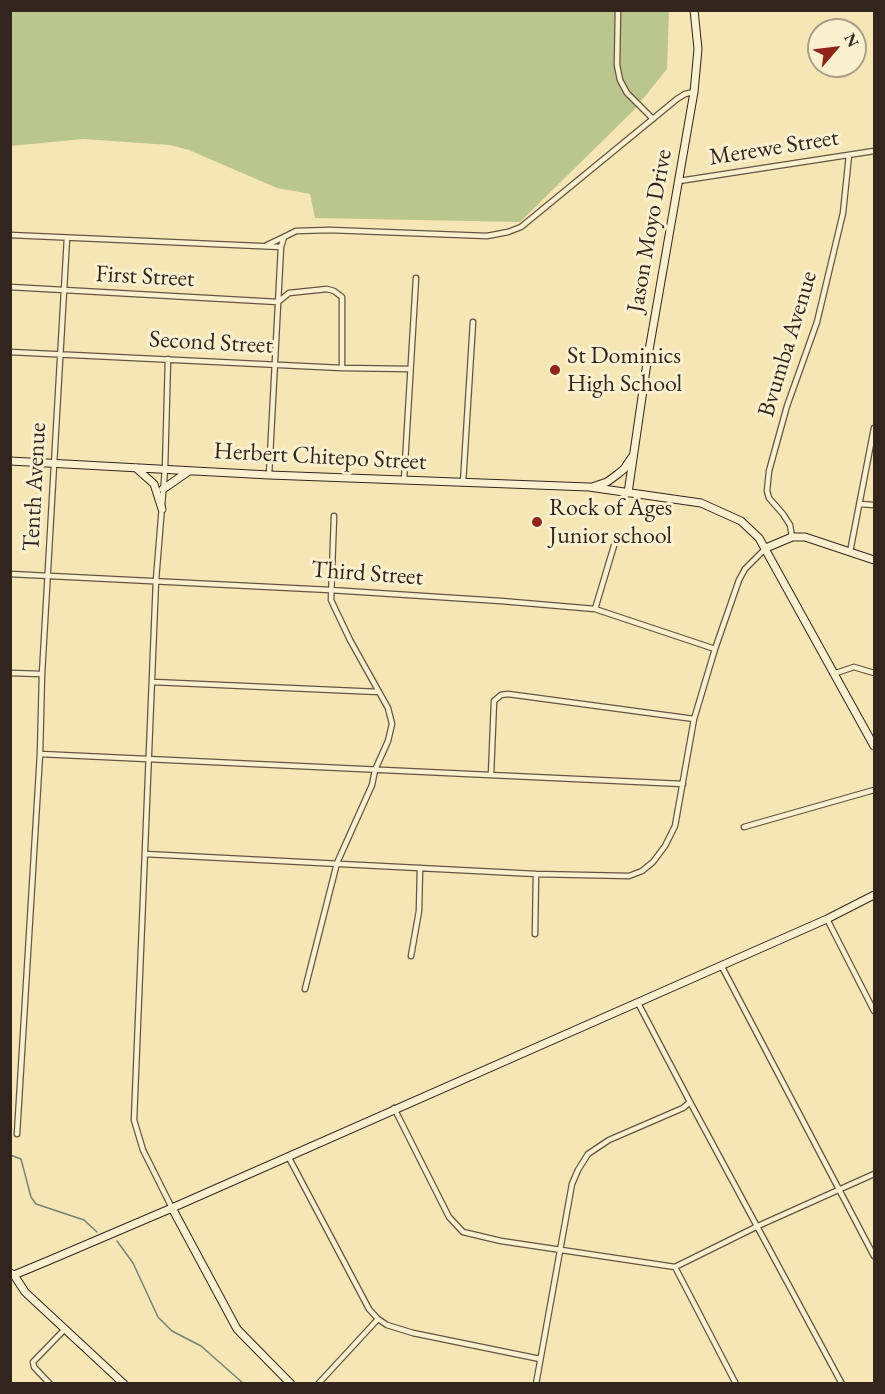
<!DOCTYPE html>
<html>
<head>
<meta charset="utf-8">
<style>
	body { margin:0 }
	#map { position:relative; width:885px; height:1394px; overflow:hidden; background:#f7e6b5; font-family:"EB Garamond",serif }
	canvas { display:block }
	.frame { position:absolute; inset:0; border:12px solid #33251d; pointer-events:none }
	.north { position:absolute; left:807px; top:18px; width:60px; height:60px; box-sizing:border-box; background:#faefcf; border:2px solid #aa9e88; border-radius:50%; rotate:62deg; font-size:16px; font-weight:700; line-height:24px; text-align:center; color:#33251d }
	.north::after { content:''; display:block; margin:auto; width:21px; height:27px; background:#8f2418; clip-path:polygon(50% 0,100% 100%,50% 72%,0 100%) }
</style>
</head>
<body>
<div id="map">
<canvas width="885" height="1394"></canvas>
<div class="frame"></div>
<div class="north">N</div>
</div>
<script>
const g = document.querySelector('canvas').getContext('2d');
g.lineJoin = 'round';
function fillPath(path, color) { g.fillStyle = color; g.fill(path, 'evenodd'); }
const poly = rows => new Path2D(rows.map(r => 'M' + r).join(''));
function stroke(path, color, width, dash) { g.strokeStyle = color; g.lineWidth = width; g.lineCap = dash ? 'butt' : 'round'; g.setLineDash(dash || []); g.stroke(path); }
function label(font, color, halo, rows, align = 'center') {
  g.font = font + ' "EB Garamond",serif'; g.lineWidth = 6; g.setLineDash([]); g.textBaseline = 'middle'; g.strokeStyle = halo; g.fillStyle = color; for (const [text, x, y, turn = 0] of rows) {
    g.save(); g.translate(x, y); g.rotate((+turn || 0) * Math.PI / 180); g.textAlign = isNaN(turn) ? turn : align; if (halo) g.strokeText(text, 0, 0); g.fillText(text, 0, 0); g.restore();
  }
}
fillPath(poly([
	[669,10,667,69,633,111,520,222,315,218,310,194,277,188,189,150,170,145,83,139,11,146,10,11]
]), '#bbc58e');
stroke(poly([
	[10,1155,21,1159,31,1197,36,1204,84,1220,97,1232],
	[117,1241,133,1263,158,1317,172,1331,201,1346,244,1384]
]), '#738273', 1.5);
const street = poly([
	[618,10,617,65,620,80,627,93,653,119],
	[679,181,874,151],
	[10,235,281,247],
	[267,245,284,237],
	[10,287,278,302,289,293,327,289,334,291,342,297,342,368],
	[10,352,342,368,410,369],
	[168,359,165,469,156,580,134,1120,143,1150,172,1208],
	[269,475,281,247,284,237,296,231,330,230,487,236,508,232,521,227,677,99,685,94,694,92],
	[404,480,416,278],
	[463,483,473,322],
	[860,504,874,505],
	[792,537,790,525,783,514,769,498,767,491,769,471,787,406,817,322,843,213,849,155],
	[850,552,874,428],
	[10,574,330,590,501,601,595,609,715,649],
	[595,609,616,539],
	[10,673,42,674],
	[833,674,854,667,874,673],
	[153,682,379,692],
	[40,754,683,784],
	[491,775,494,701,501,695,508,694,694,719],
	[744,827,874,790],
	[145,854,536,874,629,876,642,871,653,862,665,846,675,826,694,719,715,649,739,580,745,569,766,548],
	[827,919,874,1011],
	[535,934,536,874],
	[411,956,419,911,420,868],
	[721,965,874,1256],
	[305,989,337,863,372,785,375,770,388,741,392,724,388,708,350,640,331,600,334,516],
	[690,1102,842,1384],
	[394,1108,449,1217,463,1232,501,1241,675,1267,736,1384],
	[17,1134,40,754,42,674,67,238],
	[288,1156,369,1309,378,1319,387,1325,413,1333,540,1359],
	[675,1267,758,1226,874,1174],
	[50,1384,34,1367,33,1362,65,1329],
	[318,1384,378,1319],
	[536,1384,572,1184,578,1170,588,1154,609,1140,683,1108,690,1102,638,1003]
]);
const secondary = poly([
	[10,461,269,475,589,487,701,503,741,521,759,538,874,746],
	[136,468,154,484,162,509],
	[592,487,607,482,618,474,624,469,632,457],
	[163,489,189,471],
	[628,493,648,356,694,92,698,49,694,10],
	[766,548,792,537,805,537,874,560],
	[172,1208,237,1329,291,1384],
	[10,1273,14,1275,50,1260,172,1208,827,919,874,895],
	[14,1275,25,1292,124,1384]
]);
stroke(street, '#645543', 7);
stroke(secondary, '#33251d', 9);
stroke(street, '#faefcf', 4.5);
stroke(secondary, '#faefcf', 7);
for (const [x, y, r, color] of [
	[555,370,6,"#8f2418"],
	[537,522,6,"#8f2418"]
]) { const dot = new Path2D(); dot.arc(x, y, r, 0, 2 * Math.PI); g.fillStyle = color; g.fill(dot); stroke(dot, '#faefcf', 2); }
label('24px', '#33251d', '#faefcf', [
	["Merewe Street",774,148,-9],
	["Jason Moyo Drive",650,231,-80],
	["First Street",145,277,3],
	["Second Street",211,343,3],
	["Bvumba Avenue",788,344,-73],
	["Herbert Chitepo Street",320,457,3],
	["Tenth Avenue",35,487,-87],
	["Third Street",367,574,4]
]);
label('24px', '#33251d', '#faefcf', [
	["St Dominics",567,356],
	["High School",567,384],
	["Rock of Ages",549,508],
	["Junior school",549,536]
], 'left');
</script>
</body>
</html>
